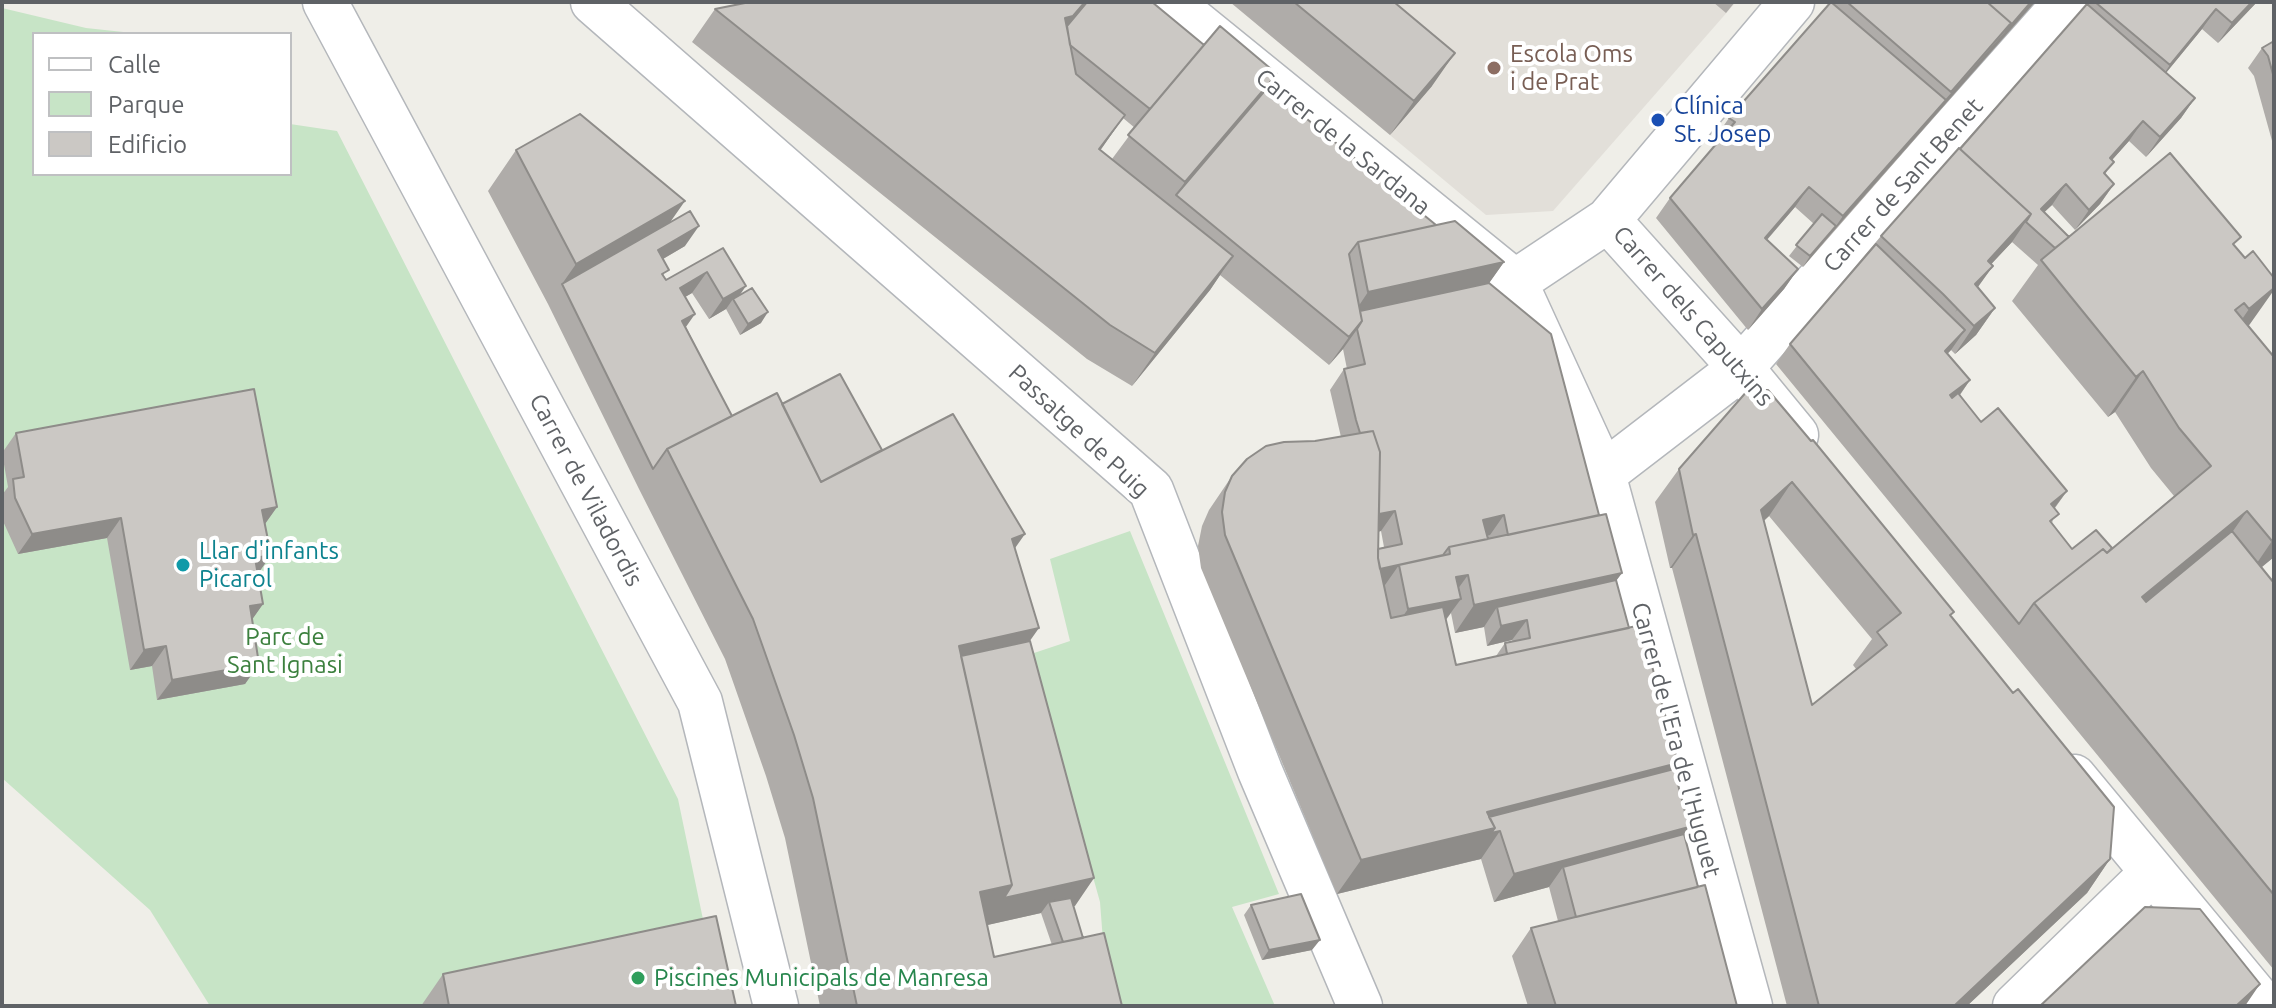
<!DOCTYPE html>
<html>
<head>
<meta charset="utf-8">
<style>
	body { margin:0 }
	#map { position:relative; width:2276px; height:1008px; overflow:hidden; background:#efeee8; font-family:Ubuntu,sans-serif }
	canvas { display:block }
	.frame { position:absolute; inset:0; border:4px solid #5f6266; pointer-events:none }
	.legend { position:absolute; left:32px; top:32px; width:260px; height:144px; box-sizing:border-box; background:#fff; border:2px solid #bfc0c2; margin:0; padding:10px 14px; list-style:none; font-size:24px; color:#5f6266 }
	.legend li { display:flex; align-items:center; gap:16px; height:40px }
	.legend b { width:40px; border:2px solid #bfc0c2 }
</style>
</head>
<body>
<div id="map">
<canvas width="2276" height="1008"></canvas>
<div class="frame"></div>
<ul class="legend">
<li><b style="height:10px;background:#fff"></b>Calle</li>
<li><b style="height:22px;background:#c7e4c6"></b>Parque</li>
<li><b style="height:22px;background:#cbc8c4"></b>Edificio</li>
</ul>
</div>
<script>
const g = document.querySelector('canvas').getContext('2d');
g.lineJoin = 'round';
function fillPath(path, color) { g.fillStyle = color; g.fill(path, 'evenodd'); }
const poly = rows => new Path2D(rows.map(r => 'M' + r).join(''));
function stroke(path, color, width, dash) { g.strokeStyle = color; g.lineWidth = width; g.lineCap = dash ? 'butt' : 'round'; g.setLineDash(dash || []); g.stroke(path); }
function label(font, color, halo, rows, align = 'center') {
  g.font = font + ' Ubuntu,sans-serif'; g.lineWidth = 8; g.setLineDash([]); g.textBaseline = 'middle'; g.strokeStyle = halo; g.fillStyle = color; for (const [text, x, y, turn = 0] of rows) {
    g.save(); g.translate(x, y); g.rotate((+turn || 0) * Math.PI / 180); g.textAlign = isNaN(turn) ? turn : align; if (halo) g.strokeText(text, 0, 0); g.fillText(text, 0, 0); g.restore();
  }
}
fillPath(poly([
	[1230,2,1736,2,1553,211,1486,215]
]), '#e2dfd9');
fillPath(poly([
	[2,8,86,28,142,34,34,34,34,174,290,174,290,124,337,131,678,799,721,1006,210,1006,150,910,2,778],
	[1130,531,1279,894,1232,907,1275,1006,1108,1006,1100,902,1031,654,1070,641,1050,559]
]), '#c7e4c6');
const minor = poly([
	[325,2,700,702,776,1006],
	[593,2,1151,490,1260,771,1360,1006],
	[1170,2,1515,282,1603,474,1750,1006],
	[1608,220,1741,368,1796,435],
	[1515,282,1608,220,1792,2],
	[1603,474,1741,368,2066,2],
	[2074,777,2264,1006],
	[2015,1006,2152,873]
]);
stroke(minor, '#b4b7bb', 47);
stroke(minor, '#fff', 44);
fillPath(poly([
	[1230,2,1394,2,1432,86,1390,135],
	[1713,2,1735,2,1726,13],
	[1831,2,2035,2,1803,267,1789,256,1814,224,1795,207,1767,240,1798,269,1784,289,1748,330,1656,218,1670,198,1719,141,1715,138,1729,118],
	[2089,2,2257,2,2218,43,2202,29,2166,73,2195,98,2181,118,2146,157,2129,141,2112,160,2105,175,2114,184,2100,204,2075,230,2052,205,2044,212,2069,237,2235,246,2245,258,2250,324,2248,326,2274,357,2274,557,2261,567,2274,583,2274,970,1776,364,1790,344,1881,236],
	[2012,242,2038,265,2012,301,2108,417,2115,412,2151,468,2174,496,2112,548,2072,549,2052,524,2055,508,2067,491,1981,422,1960,395,1970,380,1947,354,1951,350,1955,354,1976,335,1995,308,1977,287,1993,266,1991,264],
	[715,9,1204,45,1268,87,1436,225,1504,262,1489,283,1599,515,1622,573,1616,580,1629,628,1678,763,1674,769,1689,827,1684,834,1698,887,1737,1006,1528,1006,1512,956,1531,928,1558,921,1549,887,1494,902,1481,859,1337,894,1201,568,1198,546,1202,526,1209,510,1232,476,1315,441,1341,437,1330,390,1344,369,1347,369,1343,349,1329,365,1220,275,1210,290,1132,386,1087,359,692,42],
	[1123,118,1135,128,1112,159,1100,150],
	[1381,531,1384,547,1378,549,1378,532],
	[1451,613,1455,633,1484,627,1487,646,1512,640,1513,642,1505,643,1496,656,1456,665,1446,620],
	[2274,41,2274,148,2254,76,2248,68,2262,48],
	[516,150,671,222,685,246,663,259,664,276,666,280,723,248,739,296,761,323,740,335,726,309,709,319,692,293,685,297,686,327,732,416,782,404,882,450,1015,548,1030,641,1094,878,1073,906,1083,938,1122,1006,820,1006,785,838,766,776,725,659,639,489,548,304,488,191],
	[1041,913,1052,945,994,957,987,925],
	[1748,390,1954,612,1951,616,2110,859,2087,893,1967,1006,1787,1006,1672,568,1670,568,1655,502,1679,469],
	[1769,516,1872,639,1853,665,1856,669,1812,705,1764,521],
	[16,433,277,507,265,524,271,555,258,573,263,604,252,619,259,664,245,684,157,700,152,666,130,670,107,538,18,554,2,519,2,495,8,487,2,453],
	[1251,905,1312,950,1262,960,1244,915],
	[443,974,736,1006,421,1006]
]), '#afaca9');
fillPath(poly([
	[1085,2,1089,2,1060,37,1065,18],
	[2031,2,2035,2,1829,236,1843,216],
	[2252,2,2257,2,2218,43,2232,23],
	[2216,9,2202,29,2156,85,2170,65],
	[1455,53,1432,86,1390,135,1414,101],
	[1277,74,1248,115,1176,195,1185,182],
	[2195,98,2181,118,2146,157,2160,137],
	[1125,115,1102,148,1075,182,1099,149],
	[2143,121,2129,141,2096,178,2110,158],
	[2066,184,2052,205,2030,226,2041,209],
	[2114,184,2100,204,2075,230,2089,210],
	[1809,187,1795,207,1751,258,1765,238],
	[685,201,657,241,562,284,576,264],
	[2031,214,2012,242,1968,289,1988,261],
	[699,226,685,246,644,270,658,250],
	[1836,226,1829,236,1803,267,1810,256],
	[1233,256,1210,290,1132,386,1155,353],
	[1504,262,1475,303,1358,328,1343,349,1329,365,1349,337,1354,313,1368,292],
	[1993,266,1973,294,1955,312,1975,284],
	[1798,269,1784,289,1748,330,1762,309],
	[707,272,692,293,666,308,680,288],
	[746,286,735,302,733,299,726,309,709,319,723,299],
	[2274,288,2274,290,2250,324,2221,350,2249,309],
	[1995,308,1976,335,1955,354,1974,326],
	[768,312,761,323,740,335,748,324],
	[695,314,681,334,682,321],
	[1965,330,1951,350,1931,371,1945,351],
	[2143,371,2115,412,2108,417,2136,377],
	[1970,380,1956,400,1936,415,1950,395],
	[1792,482,1769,516,1737,543,1761,510],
	[2067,491,2052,511,2051,504],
	[277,507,262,528,262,510],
	[1395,511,1381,531,1355,536,1369,516],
	[2247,511,2219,551,2114,638,2142,597],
	[1504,515,1490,535,1469,540,1483,520],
	[121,518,107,538,18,554,32,534],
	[1025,534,996,575,1012,539],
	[1696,534,1672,568,1670,568,1693,535],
	[2274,540,2274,557,2244,582,2272,541],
	[271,555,257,575,255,558],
	[1443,555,1399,565,1385,585,1354,592,1368,572],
	[1622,573,1602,600,1497,607,1484,627,1455,633,1474,605],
	[1468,575,1449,601,1461,599,1441,626,1388,637,1408,609,1456,577],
	[263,604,249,624,250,606],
	[1527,620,1512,640,1487,646,1501,626],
	[1039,628,1010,669,955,681,959,646],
	[166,646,152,666,130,670,144,650],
	[259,664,245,684,157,700,172,680],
	[1678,763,1655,797,1500,831,1481,859,1472,861,1491,833,1472,861,1337,894,1361,860,1487,812],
	[1689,827,1670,854,1563,867,1549,887,1494,902,1514,874],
	[2110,859,2087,893,1967,1006,1954,1006],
	[1094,878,1075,906,1051,911,1049,902,1041,913,952,933,980,892,1012,885],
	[1320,940,1312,950,1262,960,1269,950],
	[2260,984,2245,1006,2236,1006]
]), '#8e8c89');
const building = poly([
	[750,2,1085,2,1073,16,1065,18,1076,74,1125,115,1099,149,1233,256,1155,353,1110,325,715,9,750,2],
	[1087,2,1152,2,1204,45,1150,109,1070,45,1067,26,1087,2],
	[1294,2,1394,2,1455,53,1414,101,1294,2],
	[1831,2,1946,100,1843,216,1809,187,1765,238,1798,269,1762,309,1670,198,1735,122,1729,118,1831,2],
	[1847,2,1987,2,2011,23,1951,92,1847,2],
	[1987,2,2031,2,2006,31,2011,23,1987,2],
	[2095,2,2252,2,2232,23,2216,9,2170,65,2095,2],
	[2087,4,2195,98,2160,137,2143,121,2110,158,2114,162,2104,173,2114,184,2089,210,2066,184,2041,209,2069,237,2055,248,2026,222,2031,214,1960,149,2087,4],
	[1220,26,1277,74,1185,182,1128,135,1220,26],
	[2274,41,2274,78,2268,56,2262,48,2274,41],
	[1268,87,1436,225,1358,242,1349,254,1362,321,1349,337,1176,195,1268,87],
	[580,114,685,201,576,264,516,150,580,114],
	[1959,148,2031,214,1988,261,1993,266,1975,284,1995,308,1974,326,1943,294,1881,236,1959,148],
	[2170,153,2241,237,2233,244,2245,258,2253,251,2274,278,2274,288,2249,309,2244,303,2235,310,2274,357,2274,540,2272,541,2247,511,2142,597,2146,602,2232,531,2274,583,2274,895,2034,603,2103,549,2107,553,2211,466,2179,428,2143,371,2136,377,2041,260,2170,153],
	[690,211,699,226,658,250,669,270,662,274,666,280,723,248,746,286,723,299,707,272,680,288,695,314,682,321,732,416,667,449,653,469,562,284,690,211],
	[1822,214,1836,226,1810,256,1796,245,1822,214],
	[1455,221,1504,262,1368,292,1358,242,1455,221],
	[1876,244,1965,330,1945,351,1970,380,1950,395,1952,398,1958,393,1981,422,1998,408,2067,491,2051,504,2059,514,2050,521,2072,549,2096,530,2112,548,2107,553,2103,549,2034,603,2019,624,1790,344,1876,244],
	[1489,283,1551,334,1599,515,1508,535,1504,515,1483,520,1488,539,1449,547,1443,555,1380,569,1378,558,1378,549,1402,544,1395,511,1379,514,1380,452,1373,431,1360,433,1356,420,1344,369,1365,364,1357,329,1362,321,1360,311,1489,283],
	[752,288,768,312,748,324,733,299,752,288],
	[840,374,882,450,821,482,782,404,840,374],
	[254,389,277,507,262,510,271,555,255,558,263,604,250,606,259,664,172,680,166,646,144,650,121,518,32,534,15,498,13,479,24,477,16,433,254,389],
	[1748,390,1768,390,1811,441,1813,440,1954,612,1950,615,2013,693,2018,689,2114,807,2110,859,1954,1006,1819,1006,1696,534,1693,535,1679,469,1748,390],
	[1792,482,1901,613,1877,632,1887,645,1812,705,1761,510,1792,482],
	[777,393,821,482,953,414,1025,534,1012,539,1039,628,959,646,1012,885,980,892,994,957,1104,933,1122,1006,857,1006,813,798,794,735,753,619,667,449,777,393],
	[1373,431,1380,452,1378,558,1391,618,1443,607,1456,665,1641,625,1678,763,1487,812,1495,828,1361,860,1225,535,1222,512,1225,492,1232,476,1247,459,1266,446,1284,442,1315,441,1373,431],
	[1606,514,1622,573,1474,605,1468,575,1456,577,1461,599,1408,609,1399,565,1450,554,1449,547,1606,514],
	[1616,580,1629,628,1507,654,1505,643,1530,638,1527,620,1501,626,1497,607,1616,580],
	[1030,641,1094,878,1004,898,1012,885,961,656,1030,641],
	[1674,769,1689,827,1514,874,1500,831,1491,833,1495,828,1489,817,1674,769],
	[1684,834,1698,887,1576,917,1563,867,1684,834],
	[1705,885,1737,1006,1556,1006,1531,928,1705,885],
	[1301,894,1320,940,1269,950,1251,905,1301,894],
	[1071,898,1083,938,1063,942,1049,902,1071,898],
	[2145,907,2200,909,2260,984,2236,1006,2040,1006,2145,907],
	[716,916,736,1006,449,1006,443,974,716,916]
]);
fillPath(building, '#cbc8c4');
stroke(building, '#8e8c89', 2);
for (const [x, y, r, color] of [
	[1494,68,8,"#8d6e63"],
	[1658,120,8,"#1a4fb4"],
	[183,565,8,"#0f9aa8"],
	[638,978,8,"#2e9e5b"]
]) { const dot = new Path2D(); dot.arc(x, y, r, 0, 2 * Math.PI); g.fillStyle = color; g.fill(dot); stroke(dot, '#fff', 3); }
label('24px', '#785e54', '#fff', [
	["Escola Oms",1510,54],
	["i de Prat",1510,82]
], 'left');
label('24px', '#164399', '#fff', [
	["Clínica",1674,106],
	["St. Josep",1674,134]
], 'left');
label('24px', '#5f6266', '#fff', [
	["Carrer de la Sardana",1343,142,39],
	["Carrer de Sant Benet",1903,185,-48],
	["Carrer dels Caputxins",1693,316,49],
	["Passatge de Puig",1079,431,43],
	["Carrer de Viladordis",586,490,62],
	["Carrer de l'Era de l'Huguet",1676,740,75]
]);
label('24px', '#0d838f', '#fff', [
	["Llar d'infants",199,551],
	["Picarol",199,579]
], 'left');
label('24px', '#3c803e', '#fff', [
	["Parc de",285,637],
	["Sant Ignasi",285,665]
]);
label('24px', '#27864d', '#fff', [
	["Piscines Municipals de Manresa",654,978]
], 'left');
</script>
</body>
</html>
